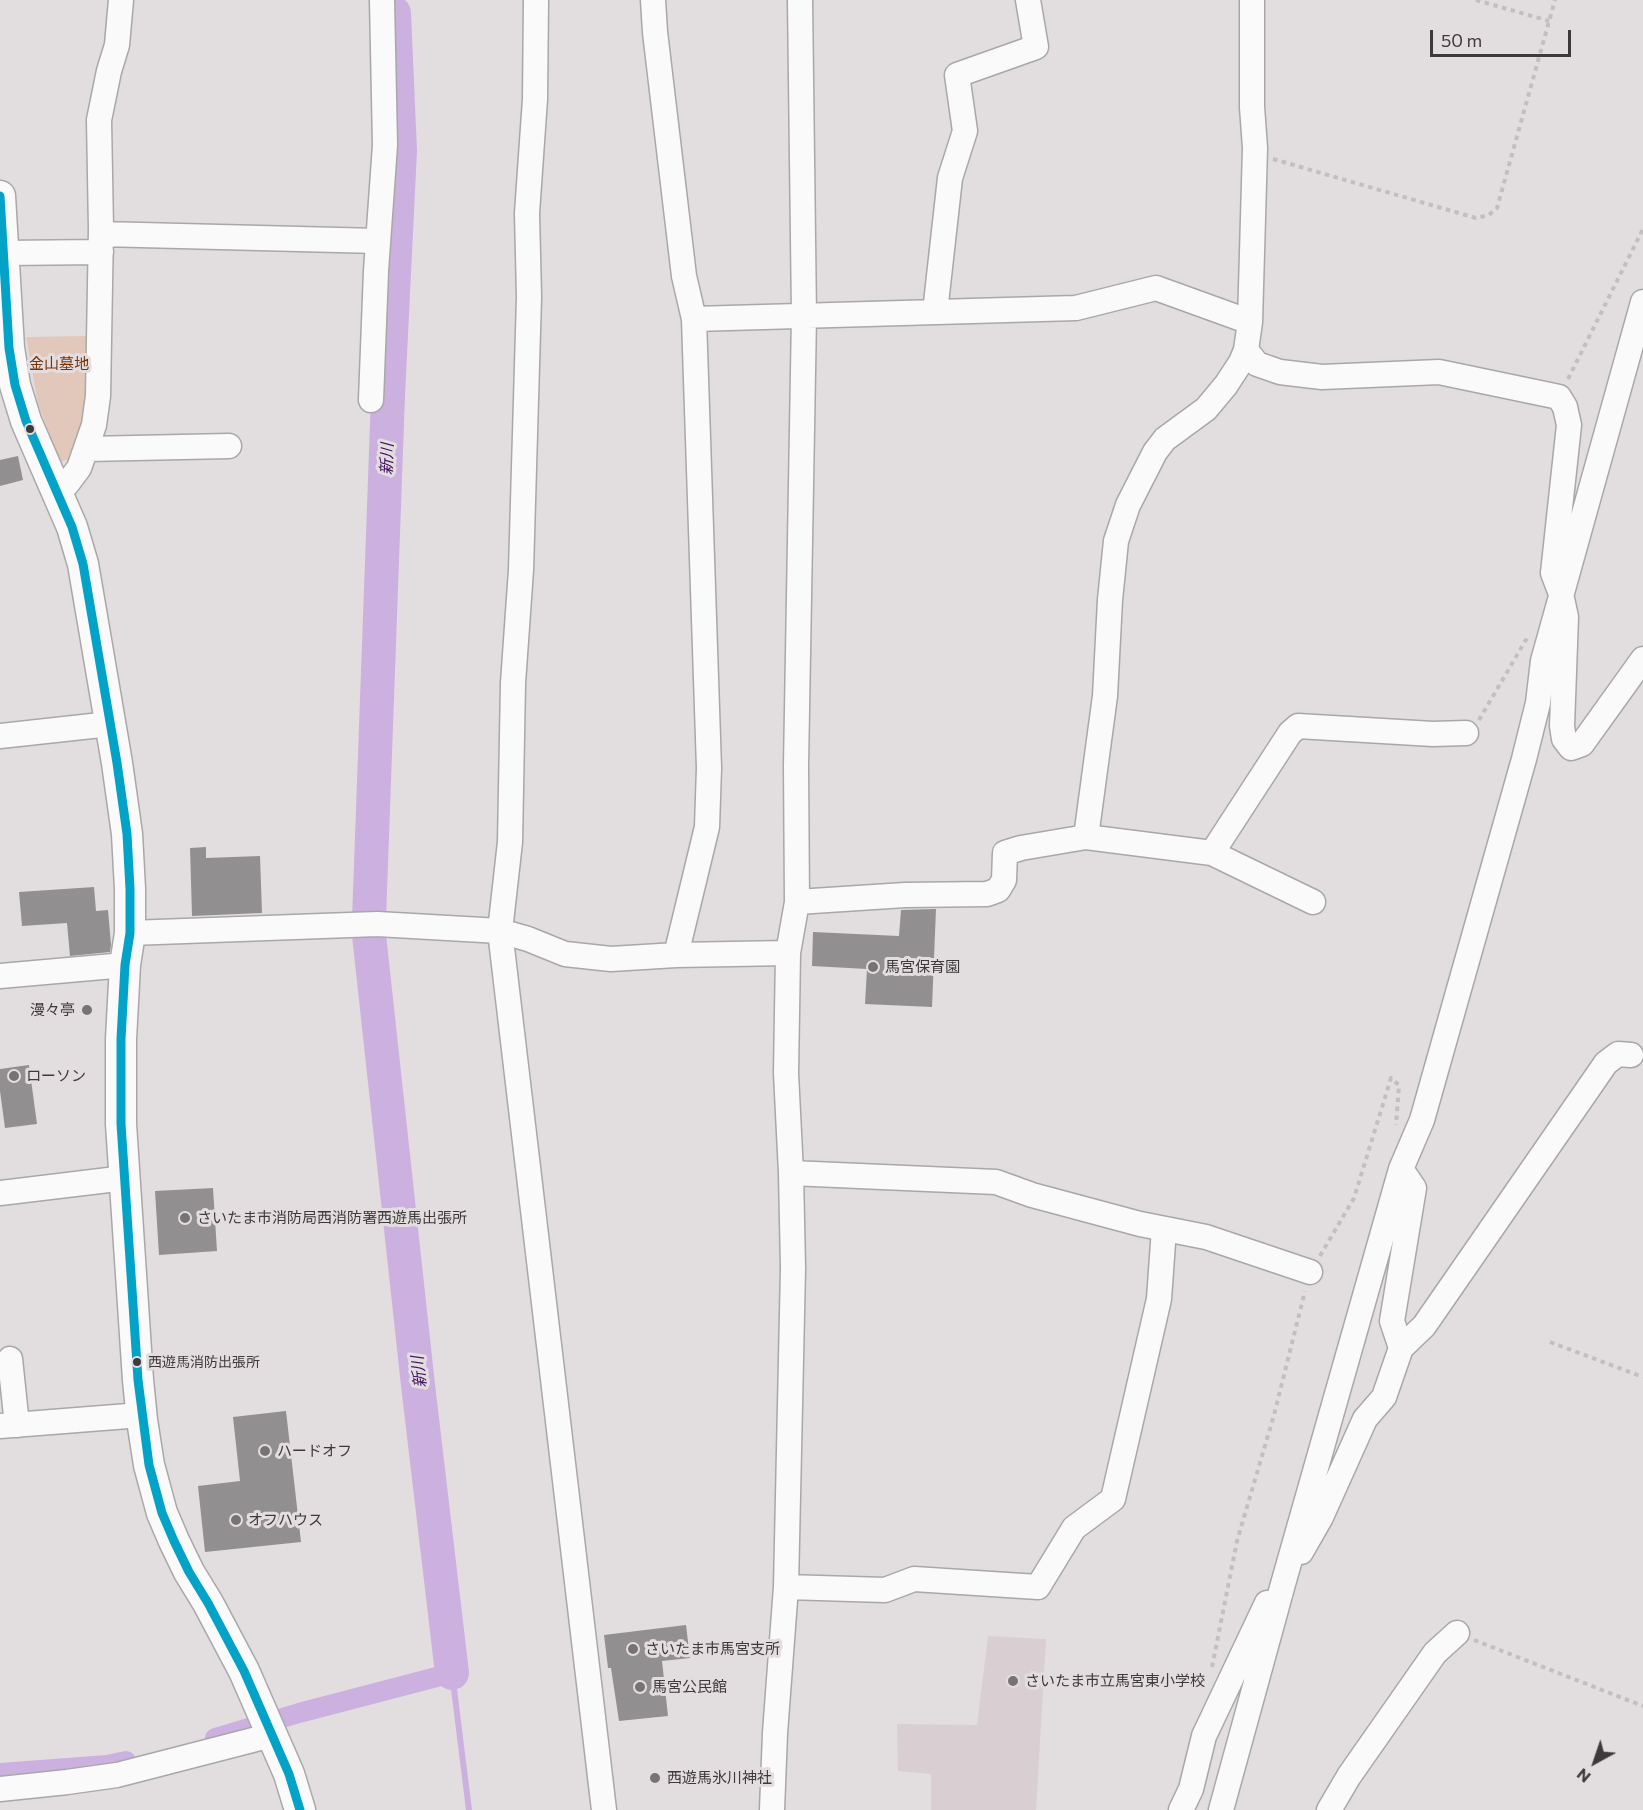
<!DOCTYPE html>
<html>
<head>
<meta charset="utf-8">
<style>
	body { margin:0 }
	#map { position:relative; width:1643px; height:1810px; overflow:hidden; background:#e2dee0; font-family:Commissioner,sans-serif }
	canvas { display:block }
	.north { position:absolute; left:1565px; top:1732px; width:60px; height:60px; -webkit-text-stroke:4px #e3dddf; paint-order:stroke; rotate:220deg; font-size:16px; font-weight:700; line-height:24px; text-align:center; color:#3d3a3b }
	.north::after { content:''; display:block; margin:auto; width:21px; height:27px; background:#3d3a3b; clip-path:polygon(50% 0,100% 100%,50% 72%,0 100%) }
	.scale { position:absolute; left:1430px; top:30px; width:141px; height:27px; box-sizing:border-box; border:3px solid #3d3a3b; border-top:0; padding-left:8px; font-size:18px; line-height:21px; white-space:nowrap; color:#3d3a3b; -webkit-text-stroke:4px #e3dddf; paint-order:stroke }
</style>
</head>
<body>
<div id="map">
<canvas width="1643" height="1810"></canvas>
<div class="north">N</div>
<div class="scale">50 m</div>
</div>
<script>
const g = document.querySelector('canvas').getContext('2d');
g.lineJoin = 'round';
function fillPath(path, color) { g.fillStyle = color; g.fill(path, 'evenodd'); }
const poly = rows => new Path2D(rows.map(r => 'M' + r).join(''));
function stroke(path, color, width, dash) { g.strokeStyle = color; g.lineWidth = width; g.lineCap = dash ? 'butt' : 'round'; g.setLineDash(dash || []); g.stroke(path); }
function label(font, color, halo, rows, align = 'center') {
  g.font = font + ' Commissioner,"Noto Sans JP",sans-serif'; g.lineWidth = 6; g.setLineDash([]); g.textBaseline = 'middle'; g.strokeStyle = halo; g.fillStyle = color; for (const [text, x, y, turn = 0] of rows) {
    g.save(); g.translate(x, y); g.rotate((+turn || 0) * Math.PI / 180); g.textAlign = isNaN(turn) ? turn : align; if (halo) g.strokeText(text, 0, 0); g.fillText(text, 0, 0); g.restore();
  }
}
fillPath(poly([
	[988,1636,1046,1639,1036,1810,931,1810,931,1774,898,1771,897,1724,977,1725]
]), '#d9cfd2');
fillPath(poly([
	[87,336,86,398,82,437,74,458,60,462,38,404,26,337]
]), '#e2c7bb');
stroke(poly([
	[452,1673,469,1810]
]), '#ccb1e0', 6);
stroke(poly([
	[215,1738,299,1713,452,1673],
	[0,1773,107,1765,126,1761]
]), '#ccb1e0', 20);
stroke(poly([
	[369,919,388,396,400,151,394,13],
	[369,935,418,1385,452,1673]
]), '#ccb1e0', 34);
fillPath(poly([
	[18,456,23,480,0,486,0,460],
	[206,847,206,858,260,856,262,913,192,916,190,848],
	[94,887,96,911,108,910,111,945,110,952,70,956,67,923,22,926,19,892],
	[936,909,932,1007,865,1004,867,969,812,966,813,932,899,936,901,910],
	[29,1065,37,1124,5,1128,0,1091,0,1069],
	[213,1188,217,1251,159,1255,155,1191],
	[286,1411,301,1542,205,1552,198,1486,240,1481,233,1417],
	[686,1625,690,1658,662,1661,668,1716,619,1721,611,1668,608,1668,604,1635]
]), '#928f91');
const minor = poly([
	[536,0,535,99,527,213,529,297,521,570,513,683,510,842,500,931,604,1810],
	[653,0,655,32,684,276,694,319,709,768,707,827,676,955],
	[101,234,378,241],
	[3,253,101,252],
	[935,312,950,178,965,131,957,75,1036,47,1028,0],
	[694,319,1076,308,1156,288,1250,322,1255,148,1252,107,1252,0],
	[1246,350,1257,364,1280,372,1322,377,1439,372,1559,397,1565,407,1569,425,1553,573,1561,594,1566,617,1562,726,1564,739,1571,748,1582,744,1643,659],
	[371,400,376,271,385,145,382,0],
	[87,449,229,446],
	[58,492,67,484,79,468,94,425,98,396,101,229,99,120,109,71,117,45,121,0],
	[0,736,110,724],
	[1086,837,1212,853,1313,902],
	[1212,853,1290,733,1298,726,1433,734,1466,733],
	[797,902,905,895,987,894,998,890,1004,880,1005,853,1021,848,1086,837,1105,696,1110,600,1116,541,1128,505,1155,452,1165,439,1206,409,1226,385,1241,362,1246,350,1250,322],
	[130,933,377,924,500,931,528,939,565,954,611,959,676,955,788,953],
	[0,976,125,965],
	[1401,1169,1414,1188,1392,1321,1401,1348],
	[791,1173,996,1182,1032,1195,1140,1224,1206,1237,1310,1272],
	[0,1193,125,1178],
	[10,1359,17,1425],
	[0,1426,141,1415],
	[1301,1552,1321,1517,1365,1419,1384,1397,1401,1348,1424,1326,1606,1063,1618,1054,1631,1055],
	[786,1587,885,1590,914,1579,1038,1587,1074,1528,1113,1499,1159,1299,1164,1229],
	[0,1789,67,1782,117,1775,272,1735],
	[772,1810,775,1733,786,1587,793,1268,791,1173,786,1073,788,953,797,902,796,766,804,316,800,0],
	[1181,1810,1191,1789,1204,1736,1267,1603],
	[1221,1810,1283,1584,1401,1169,1422,1120,1524,759,1538,703,1543,661,1643,302],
	[1329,1810,1349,1776,1435,1653,1457,1633]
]);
const major = poly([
	[0,196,9,348,15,385,26,421,72,527,83,564,117,763,127,834,130,889,130,933,125,965,121,1039,121,1124,138,1380,142,1420,149,1465,162,1513,174,1541,189,1572,208,1603,244,1671,289,1774,300,1810]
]);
stroke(minor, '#a9a7a8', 27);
stroke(major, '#a9a7a8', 33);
stroke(poly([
	[1476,0,1549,21],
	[1273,159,1476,218,1489,215,1497,208,1555,0],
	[1568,379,1643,229],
	[1479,720,1527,638],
	[1320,1256,1354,1198,1391,1078,1399,1085,1396,1125],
	[1550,1342,1643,1377],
	[1474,1640,1643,1706],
	[1212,1667,1237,1541,1274,1415,1305,1291]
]), '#c1bfbf', 4, [4.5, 4.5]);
stroke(minor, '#fbfafa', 24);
stroke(major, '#fbfafa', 30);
stroke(poly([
	[0,196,9,348,15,385,26,421,72,527,83,564,117,763,127,834,130,889,130,933,125,965,121,1039,121,1124,138,1380,149,1465,162,1513,174,1541,189,1572,208,1603,244,1671,289,1774,300,1810]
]), '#03a3c7', 9);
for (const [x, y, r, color] of [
	[30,429,5,"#3d3a3b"],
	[873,967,6,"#777375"],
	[87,1010,6,"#777375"],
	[14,1076,6,"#777375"],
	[185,1218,6,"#777375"],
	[137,1362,5,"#3d3a3b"],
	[265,1451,6,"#777375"],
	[236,1520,6,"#777375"],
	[633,1649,6,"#777375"],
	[1013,1681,6,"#777375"],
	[640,1687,6,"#777375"],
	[655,1778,6,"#777375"]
]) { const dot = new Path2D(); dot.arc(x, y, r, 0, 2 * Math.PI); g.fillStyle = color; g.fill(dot); stroke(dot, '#e3dddf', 2); }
label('14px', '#3d3a3b', '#e3dddf', [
	["西遊馬消防出張所",148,1362]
], 'left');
label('15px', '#763509', '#e3dddf', [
	["金山墓地",59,364]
]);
label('15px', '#3d3a3b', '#e3dddf', [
	["馬宮保育園",885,967],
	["漫々亭",75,1010,"right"],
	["ローソン",26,1076],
	["さいたま市消防局西消防署西遊馬出張所",197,1218],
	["ハードオフ",277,1451],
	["オフハウス",248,1520],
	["さいたま市馬宮支所",645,1649],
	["さいたま市立馬宮東小学校",1025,1681],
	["馬宮公民館",652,1687],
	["西遊馬氷川神社",667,1778]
], 'left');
label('italic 16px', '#42105e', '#e3dddf', [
	["新川",387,459,-88],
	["新川",419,1372,-96]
]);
</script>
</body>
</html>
